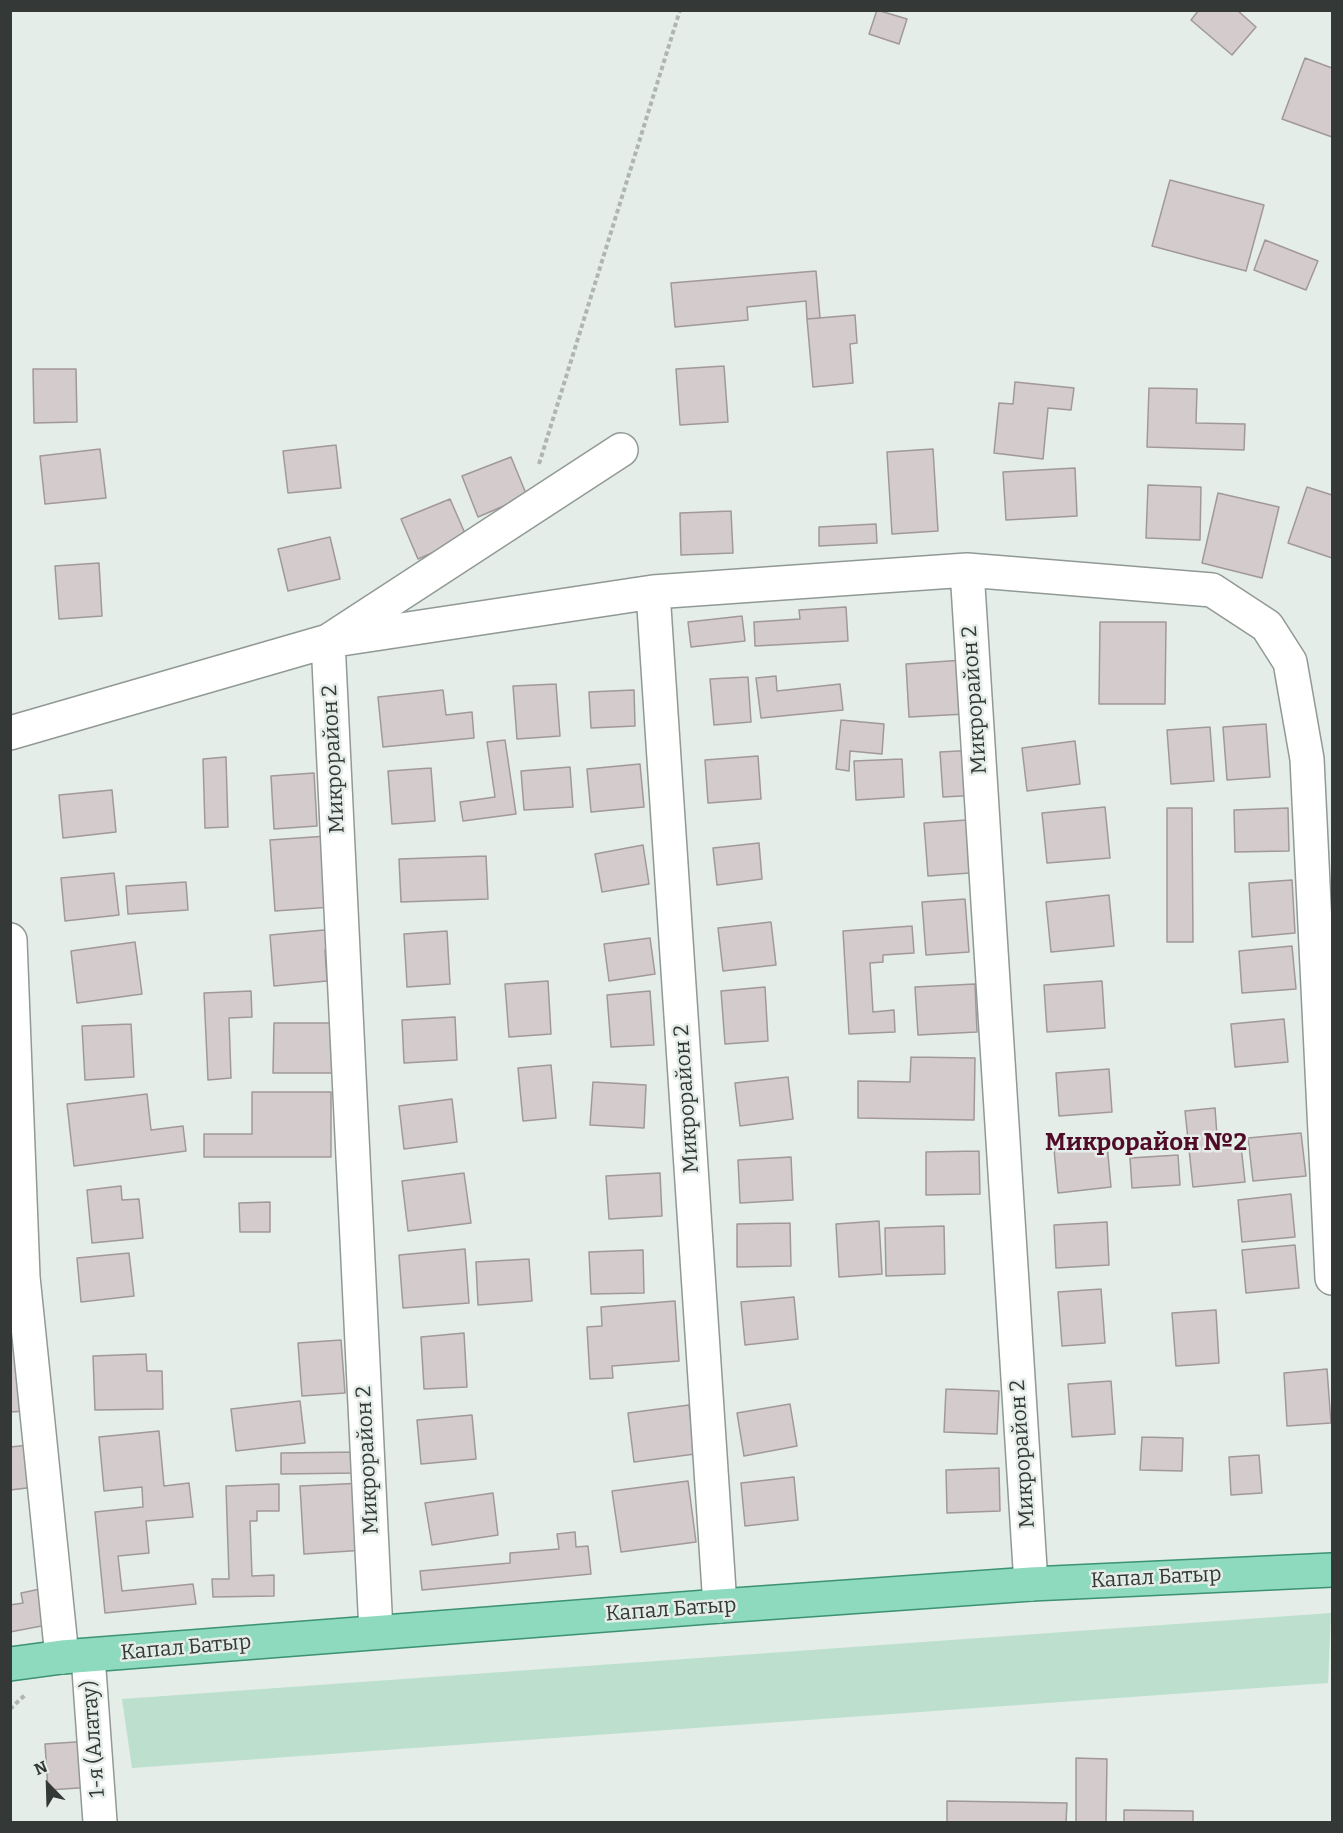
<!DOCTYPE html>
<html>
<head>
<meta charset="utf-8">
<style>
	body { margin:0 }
	#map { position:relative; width:1343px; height:1833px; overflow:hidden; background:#e4ede8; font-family:Bitter,serif }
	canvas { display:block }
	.frame { position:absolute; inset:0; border:12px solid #343836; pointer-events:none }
	.north { position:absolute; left:18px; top:1755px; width:60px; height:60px; -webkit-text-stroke:4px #e4ede8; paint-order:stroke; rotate:337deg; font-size:16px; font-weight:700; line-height:24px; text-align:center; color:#343836 }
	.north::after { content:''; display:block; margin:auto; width:21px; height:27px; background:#343836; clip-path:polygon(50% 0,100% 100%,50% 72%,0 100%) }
</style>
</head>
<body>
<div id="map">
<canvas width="1343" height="1833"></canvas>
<div class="frame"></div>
<div class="north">N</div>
</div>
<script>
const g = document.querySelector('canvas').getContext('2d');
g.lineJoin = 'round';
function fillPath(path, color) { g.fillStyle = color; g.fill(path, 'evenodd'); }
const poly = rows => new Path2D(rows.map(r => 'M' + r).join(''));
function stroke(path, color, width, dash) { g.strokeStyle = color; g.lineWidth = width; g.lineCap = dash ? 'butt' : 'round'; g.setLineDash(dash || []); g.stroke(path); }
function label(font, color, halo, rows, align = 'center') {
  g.font = font + ' Bitter,serif'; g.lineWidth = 5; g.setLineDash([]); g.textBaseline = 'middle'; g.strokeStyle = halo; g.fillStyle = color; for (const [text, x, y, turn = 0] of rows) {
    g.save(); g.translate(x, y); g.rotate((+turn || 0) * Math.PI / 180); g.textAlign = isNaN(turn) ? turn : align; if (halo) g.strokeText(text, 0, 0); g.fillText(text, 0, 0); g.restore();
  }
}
fillPath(poly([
	[1331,1613,1328,1683,132,1768,122,1699]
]), '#bcdfce');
const building = poly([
	[877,10,907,19,899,44,869,34,877,10],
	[1199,10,1237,10,1256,27,1232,55,1191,20,1199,10],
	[1305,58,1332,68,1332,137,1282,119,1305,58],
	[1170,180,1264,205,1246,271,1152,246,1170,180],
	[1265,240,1318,261,1306,290,1254,270,1265,240],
	[816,271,820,318,807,319,806,301,747,307,748,320,675,327,671,283,816,271],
	[855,315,857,343,850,344,853,383,813,387,807,319,855,315],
	[724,366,728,422,680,425,676,369,724,366],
	[33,369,76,369,77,422,34,423,33,369],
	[1015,382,1074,388,1071,410,1048,408,1043,459,994,453,999,403,1013,404,1015,382],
	[1149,388,1197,389,1196,423,1245,424,1244,450,1147,447,1149,388],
	[336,445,341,488,288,493,283,451,336,445],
	[100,449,106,498,45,504,40,456,100,449],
	[933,449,938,531,892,534,887,452,933,449],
	[511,457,527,496,478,517,462,476,511,457],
	[1075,468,1077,516,1006,520,1003,472,1075,468],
	[1148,485,1201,487,1200,540,1146,538,1148,485],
	[1307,487,1332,495,1332,558,1288,543,1307,487],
	[1218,493,1279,507,1262,578,1202,563,1218,493],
	[450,499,467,538,418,559,401,519,450,499],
	[731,511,733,553,681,555,680,513,731,511],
	[876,524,877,543,819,546,819,527,876,524],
	[330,537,340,579,288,591,278,549,330,537],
	[99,563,102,616,59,619,55,566,99,563],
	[846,607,848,641,755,646,754,622,800,619,799,610,846,607],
	[742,616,745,641,691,647,688,622,742,616],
	[1100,622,1166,622,1165,704,1099,704,1100,622],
	[963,660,966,714,909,717,906,664,963,660],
	[776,676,777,691,840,684,843,710,761,718,756,678,776,676],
	[748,677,751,722,714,725,710,679,748,677],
	[556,684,560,736,517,739,513,686,556,684],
	[443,690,446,715,472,712,474,738,383,747,378,697,443,690],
	[634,690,635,726,591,728,589,692,634,690],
	[841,720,884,724,882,754,850,751,849,771,836,769,841,720],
	[1266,724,1270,777,1227,780,1223,727,1266,724],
	[1210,727,1214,781,1171,784,1167,730,1210,727],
	[505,740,516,814,463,821,460,802,495,797,487,742,505,740],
	[1075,741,1080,784,1027,791,1022,748,1075,741],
	[977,750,980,795,943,797,940,752,977,750],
	[758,756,761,799,708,803,705,760,758,756],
	[226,757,228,827,205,828,203,759,226,757],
	[902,759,904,797,856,800,854,761,902,759],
	[640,764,644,807,591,812,587,769,640,764],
	[570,767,573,807,524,810,521,771,570,767],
	[431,768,435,821,392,824,388,771,431,768],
	[314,773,317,826,274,829,271,776,314,773],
	[112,790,116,832,63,838,59,795,112,790],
	[1105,807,1110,858,1047,863,1042,813,1105,807],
	[1167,808,1192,808,1193,942,1167,942,1167,808],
	[1288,808,1289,851,1235,852,1234,810,1288,808],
	[967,820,970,873,928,876,924,823,967,820],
	[327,836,332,907,275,911,270,840,327,836],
	[759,843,762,879,717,885,713,848,759,843],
	[643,845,649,884,602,892,595,854,643,845],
	[486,856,488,899,401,902,399,859,486,856],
	[114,873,119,915,65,921,61,878,114,873],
	[1292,880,1295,933,1252,937,1249,883,1292,880],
	[186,882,188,910,128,914,126,886,186,882],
	[1109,895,1114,946,1051,952,1046,902,1109,895],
	[965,899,969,952,926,955,922,902,965,899],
	[771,922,776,965,723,971,718,928,771,922],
	[912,926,914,953,883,955,883,962,870,963,873,1012,894,1010,895,1032,849,1034,843,931,912,926],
	[335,929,336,949,325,950,327,981,274,986,270,935,335,929],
	[447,931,450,984,407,987,404,934,447,931],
	[650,938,655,974,609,981,604,944,650,938],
	[135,942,142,994,77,1003,71,951,135,942],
	[1292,946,1296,989,1242,993,1239,951,1292,946],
	[548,981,551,1034,509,1037,505,984,548,981],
	[1102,981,1105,1028,1047,1032,1044,985,1102,981],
	[975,984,977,1032,918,1035,915,987,975,984],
	[765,987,768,1041,725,1044,721,991,765,987],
	[251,991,252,1017,229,1018,231,1078,208,1080,204,993,251,991],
	[650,991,654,1045,611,1047,607,995,650,991],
	[455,1017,457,1060,404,1063,402,1020,455,1017],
	[1284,1019,1288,1062,1235,1067,1231,1024,1284,1019],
	[274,1023,335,1023,335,1073,273,1073,274,1023],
	[131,1024,134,1077,85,1080,82,1026,131,1024],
	[911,1057,975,1058,974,1120,858,1118,858,1081,910,1082,911,1057],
	[551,1065,556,1118,523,1121,518,1068,551,1065],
	[1109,1069,1112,1112,1059,1116,1056,1073,1109,1069],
	[788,1077,793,1119,740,1126,735,1083,788,1077],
	[593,1082,646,1085,644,1128,590,1125,593,1082],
	[252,1092,331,1092,331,1157,204,1157,204,1134,252,1134,252,1092],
	[147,1094,151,1130,183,1126,186,1151,74,1166,67,1104,147,1094],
	[452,1099,457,1142,404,1149,399,1106,452,1099],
	[1215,1108,1218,1149,1241,1146,1245,1182,1193,1187,1185,1111,1215,1108],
	[1301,1133,1306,1176,1253,1181,1248,1138,1301,1133],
	[1107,1144,1111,1187,1058,1193,1054,1149,1107,1144],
	[979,1151,980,1194,926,1195,926,1152,979,1151],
	[1178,1155,1180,1185,1132,1188,1130,1158,1178,1155],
	[791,1157,793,1200,740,1203,738,1160,791,1157],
	[464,1173,471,1223,408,1231,402,1181,464,1173],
	[660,1173,662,1216,609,1219,606,1176,660,1173],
	[121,1186,122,1200,139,1199,143,1238,92,1243,87,1190,121,1186],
	[1291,1194,1295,1237,1242,1242,1238,1200,1291,1194],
	[270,1202,270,1232,240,1232,239,1203,270,1202],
	[879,1221,882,1274,839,1277,836,1224,879,1221],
	[1107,1222,1109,1265,1056,1268,1054,1225,1107,1222],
	[790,1223,791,1266,737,1267,737,1224,790,1223],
	[944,1226,945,1274,886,1276,885,1228,944,1226],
	[1295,1245,1299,1288,1246,1293,1242,1250,1295,1245],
	[465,1249,469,1303,403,1308,399,1255,465,1249],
	[643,1250,644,1293,591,1294,589,1252,643,1250],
	[129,1253,134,1296,81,1302,77,1258,129,1253],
	[529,1259,532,1301,478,1305,476,1262,529,1259],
	[1101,1289,1105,1343,1062,1346,1058,1292,1101,1289],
	[794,1297,798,1339,745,1345,741,1302,794,1297],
	[675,1301,679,1361,612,1366,613,1378,590,1379,587,1327,602,1326,601,1307,675,1301],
	[1216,1310,1219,1363,1176,1366,1172,1313,1216,1310],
	[23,1331,27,1411,10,1412,10,1332,23,1331],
	[464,1333,467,1387,424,1389,421,1337,464,1333],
	[341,1340,345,1393,302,1396,298,1343,341,1340],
	[146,1354,147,1371,162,1371,163,1409,95,1410,93,1356,146,1354],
	[1327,1369,1331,1423,1287,1426,1284,1373,1327,1369],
	[1111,1381,1115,1434,1072,1437,1068,1384,1111,1381],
	[946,1389,999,1391,997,1434,944,1432,946,1389],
	[300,1401,305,1443,236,1451,231,1409,300,1401],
	[790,1404,797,1446,744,1456,737,1413,790,1404],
	[689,1405,695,1454,634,1462,628,1413,689,1405],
	[472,1415,476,1459,421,1464,417,1420,472,1415],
	[159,1431,164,1486,189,1483,193,1517,146,1521,149,1553,118,1556,122,1591,193,1584,196,1604,105,1613,95,1512,143,1507,142,1487,104,1491,99,1437,159,1431],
	[1142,1437,1183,1438,1182,1471,1140,1470,1142,1437],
	[30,1445,35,1487,10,1490,10,1447,30,1445],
	[359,1452,359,1473,281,1474,281,1453,359,1452],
	[1259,1455,1262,1493,1231,1495,1229,1457,1259,1455],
	[999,1468,1000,1511,947,1513,946,1470,999,1468],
	[794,1477,798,1520,745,1526,741,1483,794,1477],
	[688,1481,696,1542,621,1552,612,1491,688,1481],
	[363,1483,366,1550,304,1554,300,1486,363,1483],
	[279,1484,279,1511,257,1511,257,1521,250,1521,252,1576,274,1575,274,1596,213,1597,212,1579,229,1579,226,1486,279,1484],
	[493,1493,498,1535,432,1545,425,1503,493,1493],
	[575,1532,576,1547,588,1546,591,1574,422,1590,420,1571,510,1563,510,1553,559,1549,557,1534,575,1532],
	[45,1588,52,1624,10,1632,10,1605,23,1603,21,1593,45,1588],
	[91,1741,94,1787,48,1790,45,1744,91,1741],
	[1076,1758,1107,1759,1106,1822,1076,1822,1076,1758],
	[947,1801,1067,1803,1066,1822,947,1822,947,1801],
	[1124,1810,1193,1811,1193,1822,1124,1822,1124,1810]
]);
fillPath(building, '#d4cbcd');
stroke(building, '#a1989a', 1.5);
const minor = poly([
	[967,570,1031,1584],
	[653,592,720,1606],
	[10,733,328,641,653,592,967,570,1212,590,1267,626,1290,662,1307,759,1332,1278],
	[10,940,23,1277,62,1657],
	[376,1632,328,641,621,450],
	[88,1656,100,1822]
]);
const major = poly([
	[10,1664,62,1657,720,1606,1031,1584,1332,1570]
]);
stroke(minor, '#919995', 36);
stroke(major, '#3c9272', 36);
stroke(poly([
	[539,464,680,10],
	[10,1709,25,1695]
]), '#afb6b2', 4, [4.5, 3]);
stroke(minor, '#fff', 33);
stroke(major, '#8ddabe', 33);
label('21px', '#343836', '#e4ede8', [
	["Микрорайон 2",975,700,-94],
	["Микрорайон 2",334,759,-93],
	["Микрорайон 2",687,1099,-94],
	["Микрорайон 2",1023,1454,-94],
	["Микрорайон 2",368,1460,-93],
	["Капал Батыр",1156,1578,-3],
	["Капал Батыр",671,1610,-4],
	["Капал Батыр",186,1648,-5],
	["1-я (Алатау)",94,1739,-94]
]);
label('bold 24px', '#4f0b27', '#e4ede8', [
	["Микрорайон №2",1146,1143]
]);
</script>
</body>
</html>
